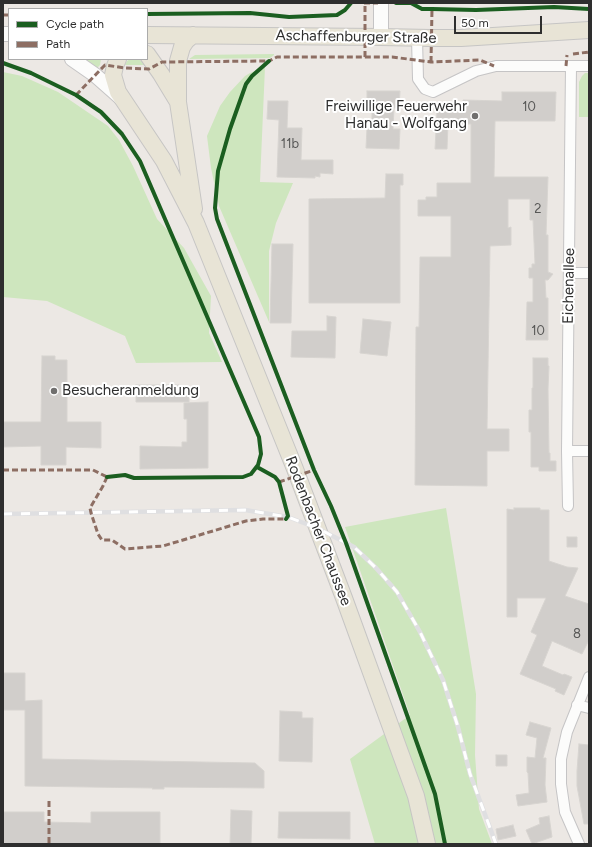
<!DOCTYPE html>
<html>
<head>
<meta charset="utf-8">
<style>
	body { margin:0 }
	#map { position:relative; width:592px; height:847px; overflow:hidden; background:#ece8e4; font-family:Figtree,sans-serif }
	canvas { display:block }
	.frame { position:absolute; inset:0; border:4px solid #2e2e2e; pointer-events:none }
	.legend { position:absolute; left:8px; top:8px; width:140px; height:52px; box-sizing:border-box; background:#fff; border:1px solid #ababab; margin:0; padding:5px 7px; list-style:none; font-size:12px; color:#2e2e2e }
	.legend li { display:flex; align-items:center; gap:8px; height:20px }
	.legend b { width:20px; border:1px solid #ababab }
	.scale { position:absolute; left:454px; top:16px; width:88px; height:18px; box-sizing:border-box; border:2px solid #2e2e2e; border-top:0; padding-left:5px; font-size:12px; line-height:14px; white-space:nowrap; color:#2e2e2e; -webkit-text-stroke:3px #fff; paint-order:stroke }
</style>
</head>
<body>
<div id="map">
<canvas width="592" height="847"></canvas>
<div class="frame"></div>
<ul class="legend">
<li><b style="height:5px;background:#1b5e20"></b>Cycle path</li>
<li><b style="height:5px;background:#8d6e63"></b>Path</li>
</ul>
<div class="scale">50 m</div>
</div>
<script>
const g = document.querySelector('canvas').getContext('2d');
g.lineJoin = 'round';
function fillPath(path, color) { g.fillStyle = color; g.fill(path, 'evenodd'); }
const poly = rows => new Path2D(rows.map(r => 'M' + r).join(''));
function stroke(path, color, width, dash) { g.strokeStyle = color; g.lineWidth = width; g.lineCap = dash ? 'butt' : 'round'; g.setLineDash(dash || []); g.stroke(path); }
function label(font, color, halo, rows, align = 'center') {
  g.font = font + ' Figtree,sans-serif'; g.lineWidth = 4; g.setLineDash([]); g.textBaseline = 'middle'; g.strokeStyle = halo; g.fillStyle = color; for (const [text, x, y, turn = 0] of rows) {
    g.save(); g.translate(x, y); g.rotate((+turn || 0) * Math.PI / 180); g.textAlign = isNaN(turn) ? turn : align; if (halo) g.strokeText(text, 0, 0); g.fillText(text, 0, 0); g.restore();
  }
}
fillPath(poly([
	[274,54,274,55,270,58,189,59,195,55],
	[82,59,101,59,100,65,97,68],
	[130,59,138,59,148,65,125,65,127,61],
	[265,67,260,182,293,183,276,223,269,251,269,322,219,206,211,168,207,136,220,106,230,92,245,76,250,73],
	[3,72,22,76,58,92,108,126,119,140,133,166,157,219,184,248,211,296,209,333,222,362,136,363,125,336,47,301,3,297],
	[585,73,589,73,589,117,579,117,579,82,582,76],
	[446,508,476,694,475,755,479,809,492,844,375,844,350,759,410,715,345,527]
]), '#cee6be');
const building = poly([
	[367,91,400,91,399,108,394,108,393,129,400,129,399,149,366,148,367,128,372,129,372,108,367,108,367,91],
	[502,92,556,92,555,121,495,121,494,177,548,177,546,235,548,235,548,272,553,274,548,280,545,280,546,298,548,298,548,340,526,340,527,302,533,302,533,278,529,278,529,268,532,268,532,264,535,264,533,220,530,220,530,199,508,199,508,228,511,227,511,245,490,246,487,429,509,429,509,451,487,451,487,486,415,485,416,327,419,327,420,257,451,257,451,216,418,216,418,200,426,200,426,197,437,197,437,183,471,183,471,124,448,124,447,149,435,149,437,111,463,112,463,100,502,101,502,92],
	[268,101,288,101,287,128,302,128,301,160,333,160,333,174,320,173,320,177,315,176,315,178,277,177,279,120,267,119,268,101],
	[386,174,403,174,403,185,400,185,400,303,309,303,309,199,385,198,386,174],
	[272,244,293,244,291,323,270,323,272,244],
	[327,316,336,317,335,358,291,357,292,331,327,331,327,316],
	[363,319,391,322,387,356,360,353,363,319],
	[42,356,55,356,55,360,67,360,67,422,101,422,101,448,66,447,66,465,41,465,41,446,3,447,3,422,41,422,42,356],
	[533,358,548,358,548,366,549,366,548,389,549,453,550,453,550,461,556,461,556,471,539,471,539,467,531,467,531,432,529,432,529,410,532,410,532,388,533,388,533,358],
	[136,385,179,385,179,390,189,390,189,402,136,402,136,385],
	[208,402,208,468,140,469,140,446,182,447,182,442,187,442,187,419,184,419,184,403,208,402],
	[514,508,540,508,540,510,549,510,549,561,567,567,578,568,565,596,589,604,589,640,582,654,552,641,542,666,563,675,564,674,572,677,564,695,555,691,556,689,520,674,537,635,531,632,546,598,517,598,517,617,507,617,507,509,514,510,514,508],
	[567,537,577,537,577,547,567,547,567,537],
	[3,673,25,673,25,701,42,700,42,759,255,763,264,771,264,788,164,787,164,789,152,789,153,788,25,786,25,710,3,710,3,673],
	[280,711,302,712,302,718,313,718,312,762,279,761,280,711],
	[530,722,551,728,543,758,546,758,545,785,547,802,518,806,516,795,529,793,529,791,528,773,527,772,527,757,535,758,537,738,526,735,530,722],
	[579,744,589,745,589,824,584,824,577,786,577,771,579,744],
	[496,755,507,755,507,766,496,766,496,755],
	[231,810,252,811,251,844,230,844,231,810],
	[3,812,44,812,44,822,91,823,91,812,160,812,160,844,3,844,3,812],
	[279,812,350,812,350,839,278,838,279,812],
	[549,816,552,837,532,844,526,830,540,824,539,818,549,816],
	[513,825,516,836,498,840,496,829,513,825]
]);
fillPath(building, '#d1cecb');
stroke(building, '#d7d4d0', 1);
const street = poly([
	[417,38,418,79,425,89,433,92,476,71,496,66,589,66],
	[569,273,589,273],
	[567,451,589,451],
	[568,506,567,451,571,66],
	[577,705,589,708],
	[579,844,565,812,561,784,561,759,567,732,589,677]
]);
const secondary = poly([
	[3,34,9,34],
	[381,37,381,3],
	[72,59,95,75,121,98]
]);
const primary = poly([
	[147,35,381,37,431,38,461,38,589,30],
	[147,54,161,74,178,102,194,209],
	[118,59,115,66,113,75,118,92,164,161,196,223,295,469,344,598,401,755,416,796,427,844],
	[178,100,178,61,182,47,186,41,193,35]
]);
stroke(street, '#c5c4c5', 12);
stroke(secondary, '#c5c4c5', 16);
stroke(primary, '#c6c5c4', 18);
stroke(street, '#fcfcfb', 10);
stroke(secondary, '#fcfcfb', 14);
stroke(primary, '#e8e4d6', 16);
const rail = poly([
	[3,514,245,510,288,517,317,528,354,547,376,568,397,592,420,632,443,680,458,727,470,774,496,844]
]);
stroke(rail, '#dfdfe1', 4.5);
stroke(rail, '#fff', 3, [9]);
stroke(poly([
	[364,3,378,3],
	[3,15,9,15],
	[573,54,589,52],
	[365,57,365,3],
	[267,62,277,57,392,57,431,62,480,60,494,66],
	[431,62,432,9],
	[566,66,567,55],
	[76,95,105,65,125,68,149,69,162,62,269,61],
	[3,470,93,470,107,477,109,477],
	[107,477,103,486,90,508,91,513,98,534,102,540,112,540,125,549,163,546,246,521,263,519,286,519,288,516],
	[279,482,314,470],
	[49,801,49,844]
]), '#8d6e63', 3, [6, 3]);
stroke(poly([
	[396,3,411,3,422,9,432,9,476,10,554,7,589,9],
	[147,14,250,13,289,17,337,15,345,10,351,3],
	[269,61,252,76,246,84,230,129,218,171,215,208,217,219,314,470,331,506,346,543,435,794,445,844],
	[3,63,31,73,76,95,101,112,122,134,140,161,259,437,261,454,258,465,251,474,243,477,134,478,125,475,107,477],
	[257,467,275,477,279,482,288,516,286,519]
]), '#1b5e20', 4);
for (const [x, y, r, color] of [
	[475,116,4,"#706f6e"],
	[54,391,4,"#706f6e"]
]) { const dot = new Path2D(); dot.arc(x, y, r, 0, 2 * Math.PI); g.fillStyle = color; g.fill(dot); stroke(dot, '#fff', 1.5); }
label('13px', '#585857', null, [
	["10",529,107],
	["11b",290,144],
	["2",538,209],
	["10",538,331],
	["8",577,634]
]);
label('15px', '#2e2e2e', '#fff', [
	["Aschaffenburger Straße",356,37,1],
	["Eichenallee",569,286,-89],
	["Rodenbacher Chaussee",318,531,69]
]);
label('15px', '#2e2e2e', '#fff', [
	["Freiwillige Feuerwehr",467,107],
	["Hanau - Wolfgang",467,124],
	["Besucheranmeldung",62,391,"left"]
], 'right');
</script>
</body>
</html>
